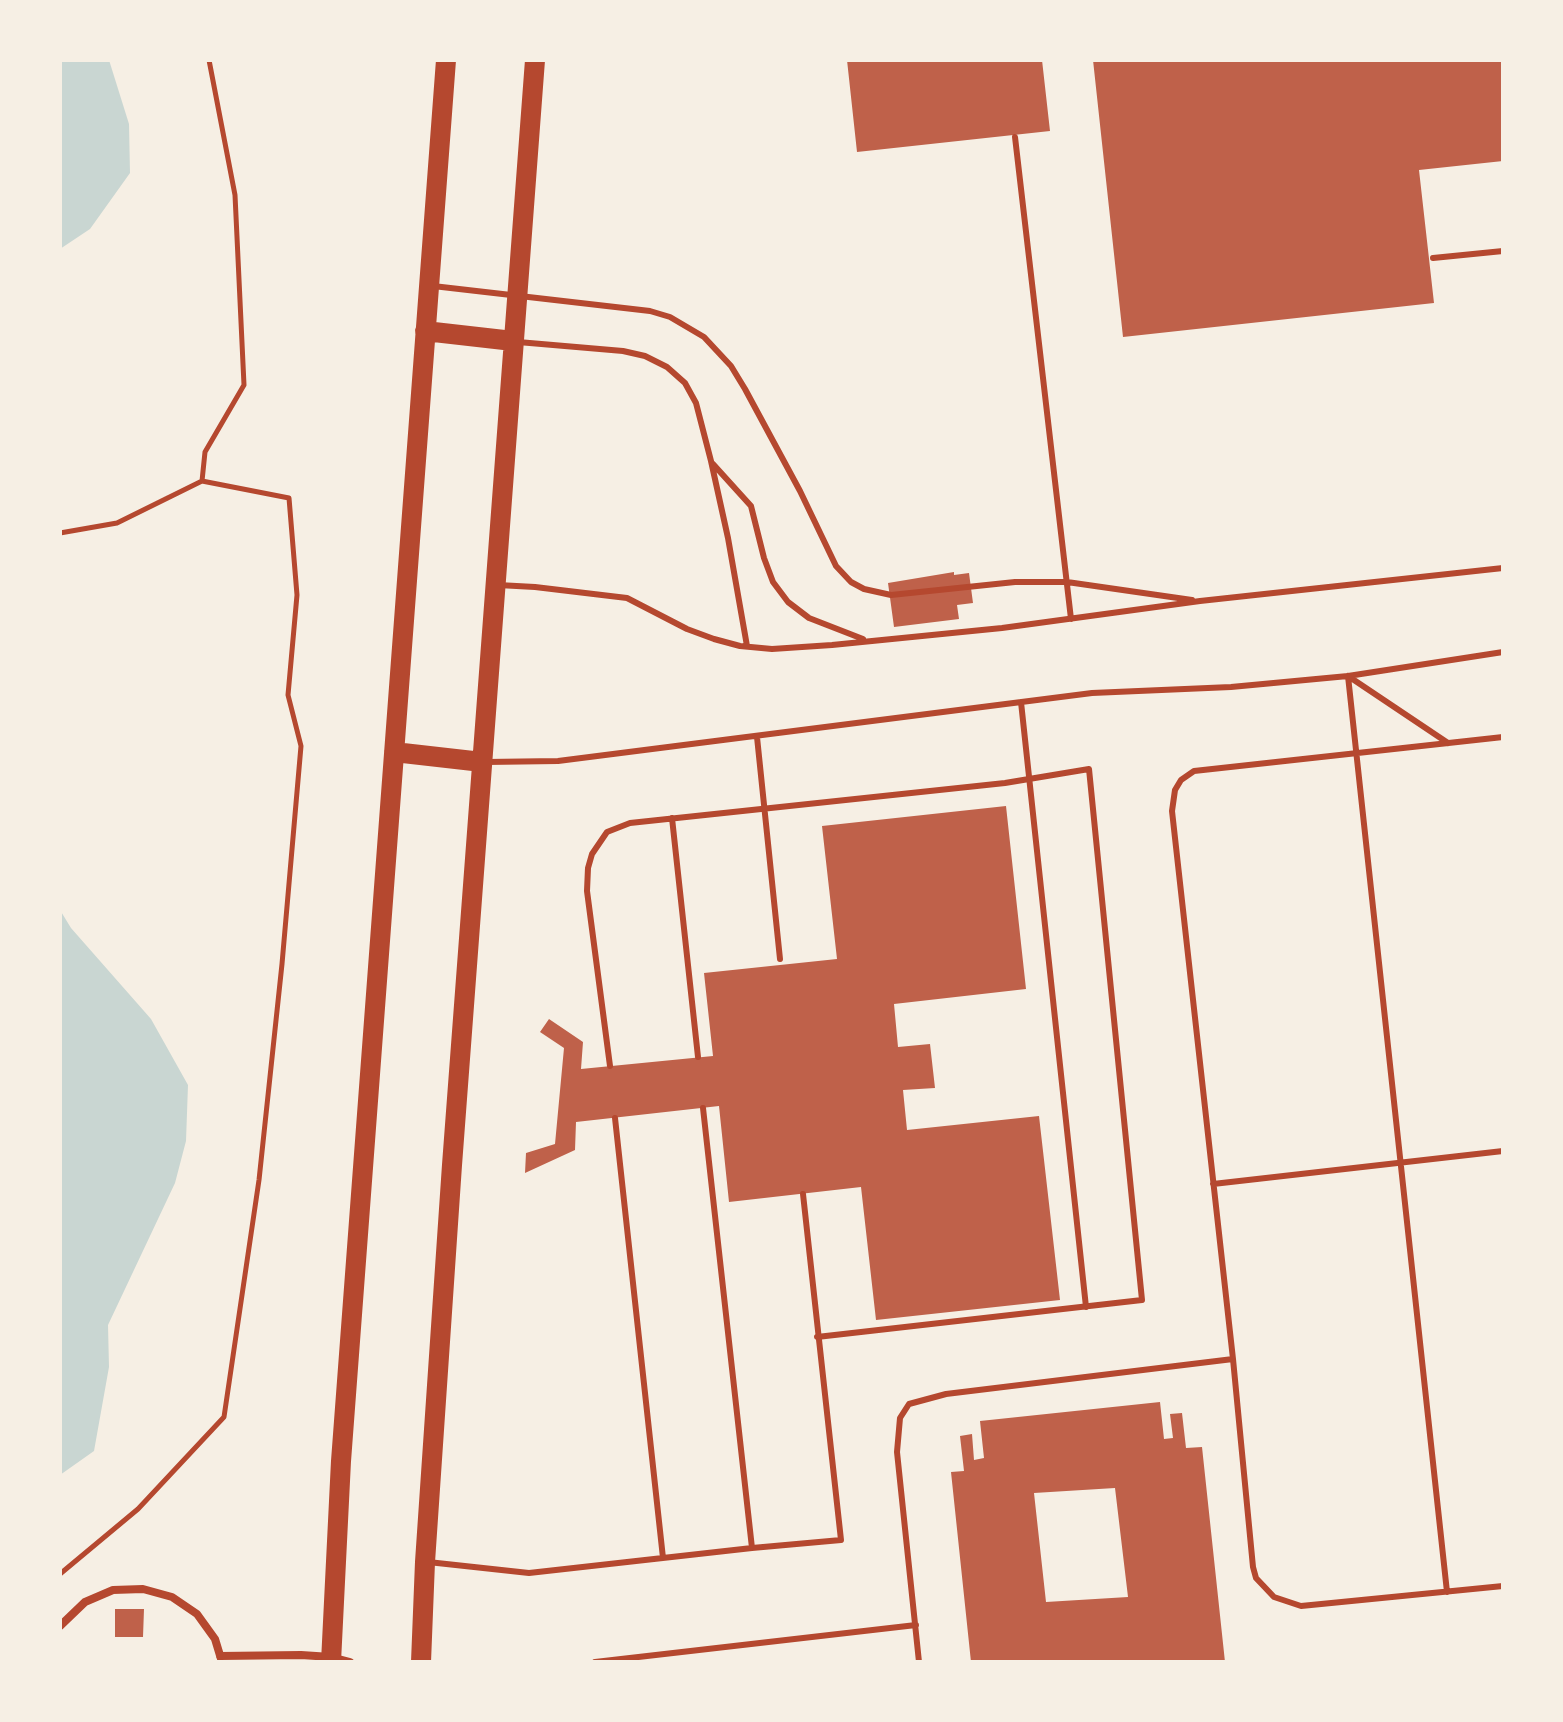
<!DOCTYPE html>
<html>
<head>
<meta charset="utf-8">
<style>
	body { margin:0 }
	#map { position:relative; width:1563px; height:1722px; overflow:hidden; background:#f6efe4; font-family:"Times New Roman",serif }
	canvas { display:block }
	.frame { position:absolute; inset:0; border:62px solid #f6efe4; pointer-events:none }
</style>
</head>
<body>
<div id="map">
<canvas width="1563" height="1722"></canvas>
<div class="frame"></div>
</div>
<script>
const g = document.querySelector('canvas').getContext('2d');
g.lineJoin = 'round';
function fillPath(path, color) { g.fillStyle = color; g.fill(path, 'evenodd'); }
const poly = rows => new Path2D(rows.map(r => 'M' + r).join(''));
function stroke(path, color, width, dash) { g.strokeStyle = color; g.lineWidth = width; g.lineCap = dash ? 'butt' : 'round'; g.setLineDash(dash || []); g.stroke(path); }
fillPath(poly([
	[60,60,109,60,129,124,130,173,90,229,60,249],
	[60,910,71,928,151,1019,188,1085,186,1141,175,1183,108,1325,109,1367,94,1451,60,1475]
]), '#c9d6d2');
fillPath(poly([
	[847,60,1042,60,1050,131,857,152],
	[1093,60,1503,60,1503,161,1419,170,1434,303,1123,337],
	[954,572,954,575,969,573,973,603,957,605,959,619,894,627,888,583],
	[1006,806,1026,989,894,1004,898,1047,930,1044,935,1088,903,1090,907,1130,1039,1116,1060,1300,876,1320,861,1187,729,1202,719,1106,576,1122,575,1150,525,1173,526,1153,555,1144,564,1048,540,1032,549,1019,583,1042,581,1069,713,1056,704,973,837,959,822,826],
	[1160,1402,1164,1439,1173,1438,1170,1414,1182,1413,1186,1448,1202,1447,1225,1662,971,1662,951,1472,964,1471,960,1436,972,1434,974,1460,984,1458,980,1421],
	[1115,1488,1128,1597,1046,1602,1034,1493],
	[115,1609,144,1609,143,1637,115,1637]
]), '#bf614a');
stroke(poly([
	[60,533,117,523,202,481],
	[60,1574,138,1509,224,1417,259,1180,282,964,301,746,288,695,297,595,289,498,202,481,205,452,244,385,235,195,209,60]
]), '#b5482f', 5);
stroke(poly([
	[1015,137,1071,619],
	[1433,258,1503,251],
	[433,286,650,311,670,317,704,337,731,366,745,389,800,491,836,566,851,582,864,589,891,595,1015,582,1067,582,1192,600],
	[518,342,623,351,645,356,667,367,685,383,696,403,711,461,728,538,747,646],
	[713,464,751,506,764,558,773,582,788,602,809,618,863,639],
	[498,585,535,587,627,598,687,629,714,639,740,646,772,649,832,645,1002,628,1200,601,1503,568],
	[1348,676,1447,1592],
	[1348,676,1448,743],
	[1021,702,1086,1307],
	[757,737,780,959],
	[1503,737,1194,771,1181,780,1175,790,1172,811,1233,1359,1253,1567,1256,1578,1274,1597,1301,1606,1503,1586],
	[486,762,558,761,1092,693,1231,687,1348,676,1503,652],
	[672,818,698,1057],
	[610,1066,587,891,588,868,592,854,607,832,630,823,1005,783,1089,769,1142,1300,817,1337],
	[615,1118,663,1558],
	[1213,1184,1503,1151],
	[752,1548,841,1540,803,1194],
	[428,1562,529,1573,752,1548,703,1108],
	[595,1662,916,1625],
	[919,1662,897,1452,900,1418,909,1404,946,1394,1233,1359]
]), '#b5482f', 6);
stroke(poly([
	[60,1626,85,1602,113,1590,143,1589,172,1597,197,1614,215,1639,222,1662],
	[220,1656,301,1655,331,1657,350,1662]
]), '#b5482f', 8);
stroke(poly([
	[425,331,513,341],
	[394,752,482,762],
	[331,1662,341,1461,446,60],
	[421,1662,425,1562,452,1165,535,60]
]), '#b5482f', 20);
</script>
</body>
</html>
